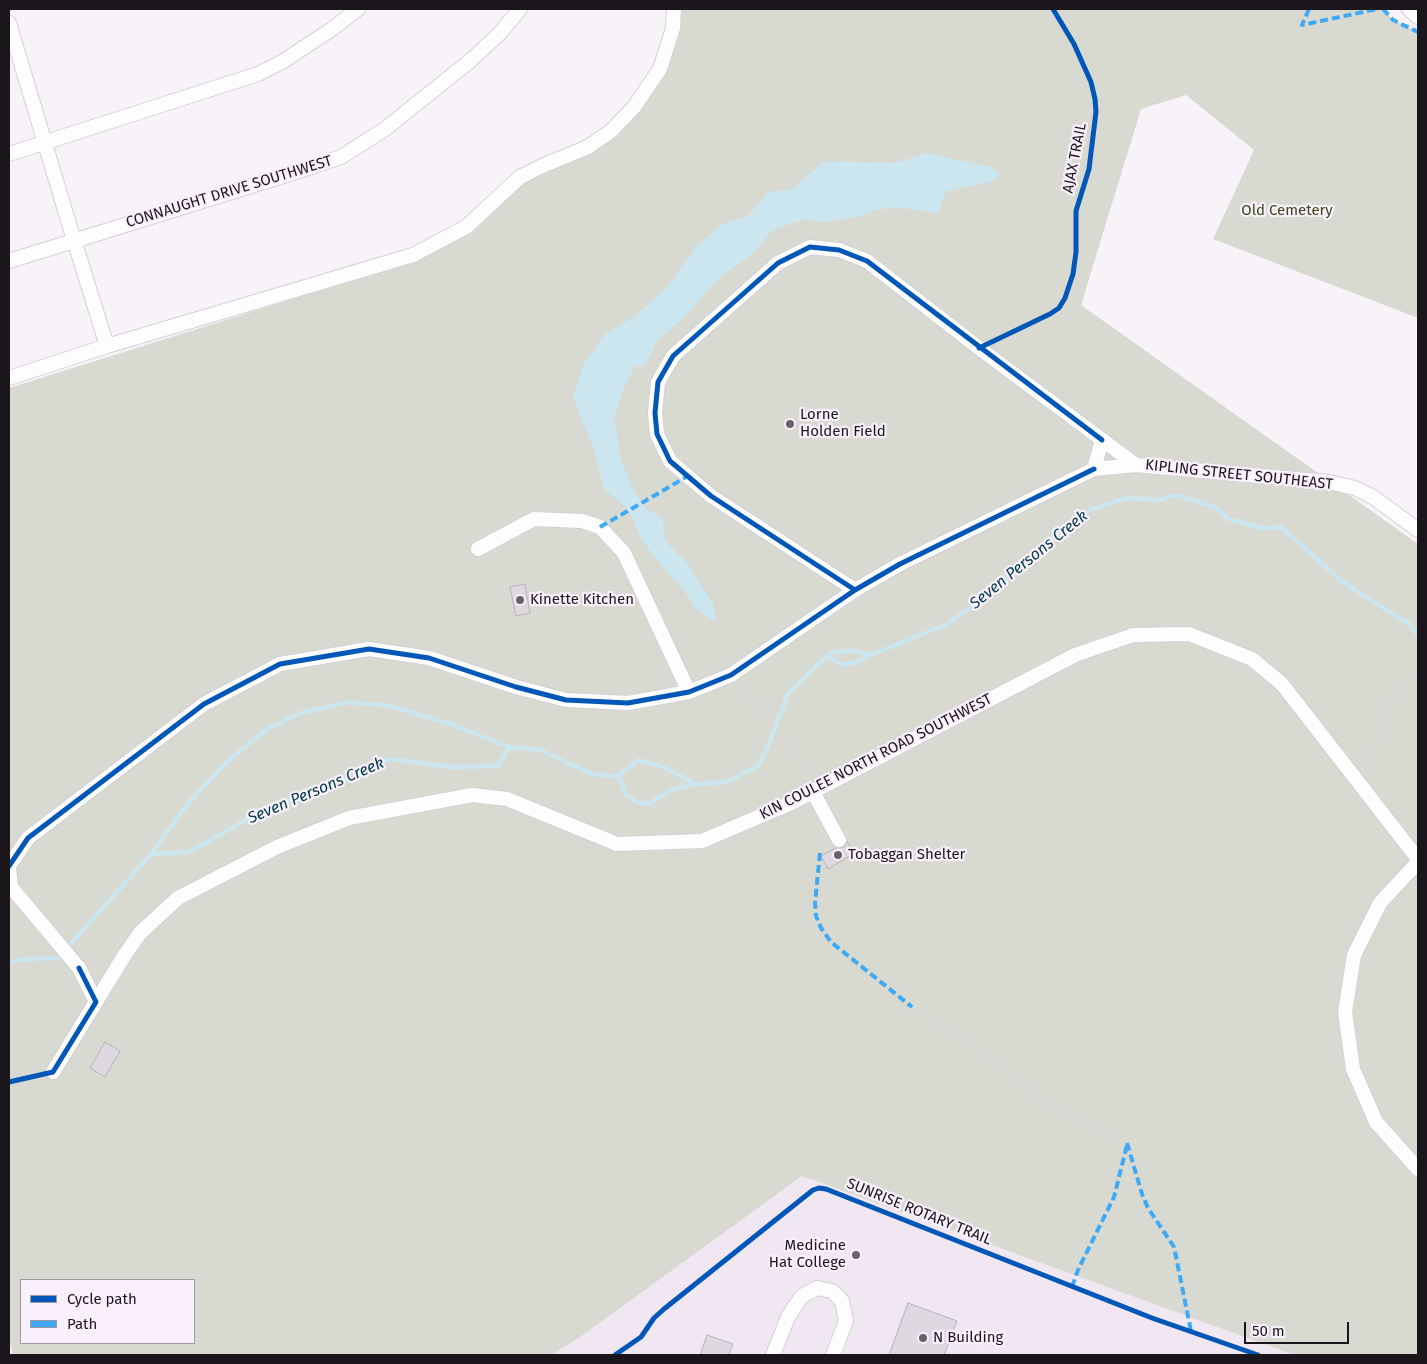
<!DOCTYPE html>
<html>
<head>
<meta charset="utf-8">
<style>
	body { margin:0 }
	#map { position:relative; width:1427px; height:1364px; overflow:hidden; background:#f8f3f9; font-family:"Fira Sans",sans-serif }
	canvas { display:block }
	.frame { position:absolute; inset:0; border:10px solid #1a161b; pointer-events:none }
	.legend { position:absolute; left:20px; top:1279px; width:175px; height:65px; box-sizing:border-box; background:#f9f0fc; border:1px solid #a099a2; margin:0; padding:6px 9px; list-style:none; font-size:15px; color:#1a161b }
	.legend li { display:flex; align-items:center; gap:10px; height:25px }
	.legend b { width:25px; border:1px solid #a099a2 }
	.scale { position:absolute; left:1244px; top:1322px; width:105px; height:22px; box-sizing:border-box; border:2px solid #1a161b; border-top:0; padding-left:6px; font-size:15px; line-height:18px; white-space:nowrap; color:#1a161b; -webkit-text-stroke:4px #f9f0fc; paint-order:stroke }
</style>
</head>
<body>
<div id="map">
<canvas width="1427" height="1364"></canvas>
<div class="frame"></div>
<ul class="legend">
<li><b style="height:6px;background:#0057b8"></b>Cycle path</li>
<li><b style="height:6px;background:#3fa9f5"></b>Path</li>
</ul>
<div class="scale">50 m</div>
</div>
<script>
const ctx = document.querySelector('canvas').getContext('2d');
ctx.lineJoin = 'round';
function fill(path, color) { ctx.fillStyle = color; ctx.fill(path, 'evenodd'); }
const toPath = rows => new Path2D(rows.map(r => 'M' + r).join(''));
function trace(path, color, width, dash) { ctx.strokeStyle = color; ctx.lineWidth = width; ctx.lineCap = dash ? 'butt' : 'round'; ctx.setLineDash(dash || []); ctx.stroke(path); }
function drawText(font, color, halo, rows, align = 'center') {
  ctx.font = font + ' "Fira Sans",sans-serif'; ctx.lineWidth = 4.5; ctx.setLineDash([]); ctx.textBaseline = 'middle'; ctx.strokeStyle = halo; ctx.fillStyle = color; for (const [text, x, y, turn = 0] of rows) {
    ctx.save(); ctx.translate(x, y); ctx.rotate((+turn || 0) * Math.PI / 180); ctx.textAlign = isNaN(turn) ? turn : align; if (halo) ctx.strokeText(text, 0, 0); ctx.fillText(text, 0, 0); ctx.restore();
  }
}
const built = toPath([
	[802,1176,1294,1355,552,1355,583,1335]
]);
const green = toPath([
	[678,9,1383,9,1393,20,1418,32,1418,318,1213,239,1254,150,1186,95,1141,109,1081,305,1418,544,1418,1355,1294,1355,802,1176,583,1335,552,1355,13,1355,9,1338,9,388,417,260,473,232,505,197,523,182,639,109],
	[21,1280,194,1280,194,1343,21,1343]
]);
const water = toPath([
	[926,153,991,167,1000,175,992,182,946,191,939,213,894,207,874,211,858,217,823,222,804,219,771,231,754,253,722,276,679,322,658,340,645,365,635,366,623,389,614,419,621,460,632,487,646,509,663,518,664,540,687,563,713,604,717,622,698,611,682,588,659,563,641,538,628,509,604,489,594,449,573,398,583,365,606,333,633,318,668,286,697,246,722,224,748,216,768,192,791,190,824,161,895,163]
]);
const stream = toPath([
	[828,657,842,665,857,662,871,655],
	[618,776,626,794,636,802,648,804,672,790,695,784],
	[151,854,189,852,267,808,338,782,390,759,451,767,498,766,509,747],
	[9,964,23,959,58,958,151,854,189,802,225,764,264,731,300,713,349,702,390,706,454,725,509,747,541,750,591,774,618,776,638,760,661,766,696,784,726,782,758,766,767,748,788,694,814,668,832,652,854,651,871,655,947,624,995,591,1050,540,1087,511,1127,498,1159,500,1176,495,1215,507,1228,519,1262,528,1281,527,1343,582,1409,624,1418,635]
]);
const building = toPath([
	[525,584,530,613,516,616,510,587,525,584],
	[847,842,854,853,828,869,821,856,836,848,844,847,847,842],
	[105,1042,120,1051,105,1077,90,1068,105,1042],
	[908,1303,957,1321,944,1355,889,1355,908,1303],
	[707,1335,733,1344,729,1355,700,1355,707,1335]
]);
const path = toPath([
	[740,686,814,776],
	[1365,770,1372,756,1390,702,1404,682,1418,671],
	[912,1007,993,1059,1051,1106,1081,1123,1127,1143]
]);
const minor = toPath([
	[1409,9,1418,17],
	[9,23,70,227,107,346],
	[9,154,258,74,282,62,332,29,358,9],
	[9,261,296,172,341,157,385,129,470,61,500,33,520,9],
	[9,378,107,346,413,255,466,227,520,177,542,166,588,147,611,131,634,107,660,69,673,28,674,9],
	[1094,469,1102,440],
	[478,549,534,519,582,521,600,527,624,553,689,692],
	[855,590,711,496,670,461,657,434,655,413,658,382,673,356,778,263,810,247,839,250,867,261,979,348,1136,465],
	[813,792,839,840],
	[1418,862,1380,903,1354,955,1345,1012,1353,1069,1376,1122,1418,1169],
	[9,866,28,838,204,704,280,664,369,649,429,658,516,687,566,700,628,703,689,692,731,675,855,590,900,564,1094,469,1136,465,1329,482,1355,488,1373,497,1418,530],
	[9,869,11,887,79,968,96,1002],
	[53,1072,124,956,140,933,178,898,277,847,349,818,472,795,507,799,617,844,702,841,791,803,1075,655,1133,635,1189,634,1252,659,1282,684,1418,859],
	[773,1355,788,1317,802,1296,817,1288,832,1291,842,1301,846,1321,833,1355]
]);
const quiet = toPath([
	[1309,9,1302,25,1377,9],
	[1383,9,1393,20,1418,32],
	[600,527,688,476],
	[820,853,815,903,816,916,821,928,831,942,912,1007],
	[1127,1143,1142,1194,1148,1208,1174,1247,1191,1331],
	[1072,1287,1078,1270,1114,1197,1127,1145]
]);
const cycleway = toPath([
	[979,348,1050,314,1059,308,1065,298,1073,274,1076,252,1076,211,1089,169,1096,112,1095,99,1091,82,1074,44,1053,9],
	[855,590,711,496,670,461,657,434,655,413,658,382,673,356,778,263,810,247,839,250,867,261,1102,440],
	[9,866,28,838,204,704,280,664,369,649,429,658,516,687,566,700,628,703,689,692,731,675,855,590,900,564,1094,469],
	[9,1082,53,1072,96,1002,79,968],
	[615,1355,641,1337,654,1318,664,1309,813,1190,819,1188,826,1189,1152,1318,1258,1355]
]);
const markers = [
	[790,424,5,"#686369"],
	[520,600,5,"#686369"],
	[838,855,5,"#686369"],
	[856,1255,5,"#686369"],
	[923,1338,5,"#686369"]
];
const streetNames = [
	["AJAX TRAIL",1075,158,-79],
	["CONNAUGHT DRIVE SOUTHWEST",229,192,-17],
	["KIPLING STREET SOUTHEAST",1239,475,6],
	["KIN COULEE NORTH ROAD SOUTHWEST",876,757,-27],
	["SUNRISE ROTARY TRAIL",919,1212,22]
];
const parkNames = [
	["Old Cemetery",1287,211]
];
const poiNames = [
	["Lorne",800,415],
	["Holden Field",800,432],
	["Kinette Kitchen",530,600],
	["Tobaggan Shelter",848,855],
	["Medicine",846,1246,"right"],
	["Hat College",846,1263,"right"],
	["N Building",933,1338]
];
const waterNames = [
	["Seven Persons Creek",1029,560,-39],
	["Seven Persons Creek",316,791,-23]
];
fill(built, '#f1e7f3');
fill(green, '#d8dad1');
fill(water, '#cce6ef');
trace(stream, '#cce6ef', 4.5);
fill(building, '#ded9e1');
trace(building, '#b7b4b9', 1);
trace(minor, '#d3d0d4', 16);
trace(path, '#d7d5d8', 2.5, [2.5, 4]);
trace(minor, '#fefdfe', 14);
trace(quiet, '#3fa9f5', 4, [8, 4]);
trace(cycleway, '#0057b8', 5);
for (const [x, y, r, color] of markers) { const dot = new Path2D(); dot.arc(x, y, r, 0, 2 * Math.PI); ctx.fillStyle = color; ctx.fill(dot); trace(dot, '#f9f0fc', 2); }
drawText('15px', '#1a161b', '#f9f0fc', streetNames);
drawText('15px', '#394818', '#f9f0fc', parkNames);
drawText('15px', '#1a161b', '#f9f0fc', poiNames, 'left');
drawText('italic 16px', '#003b48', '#f9f0fc', waterNames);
</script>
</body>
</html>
